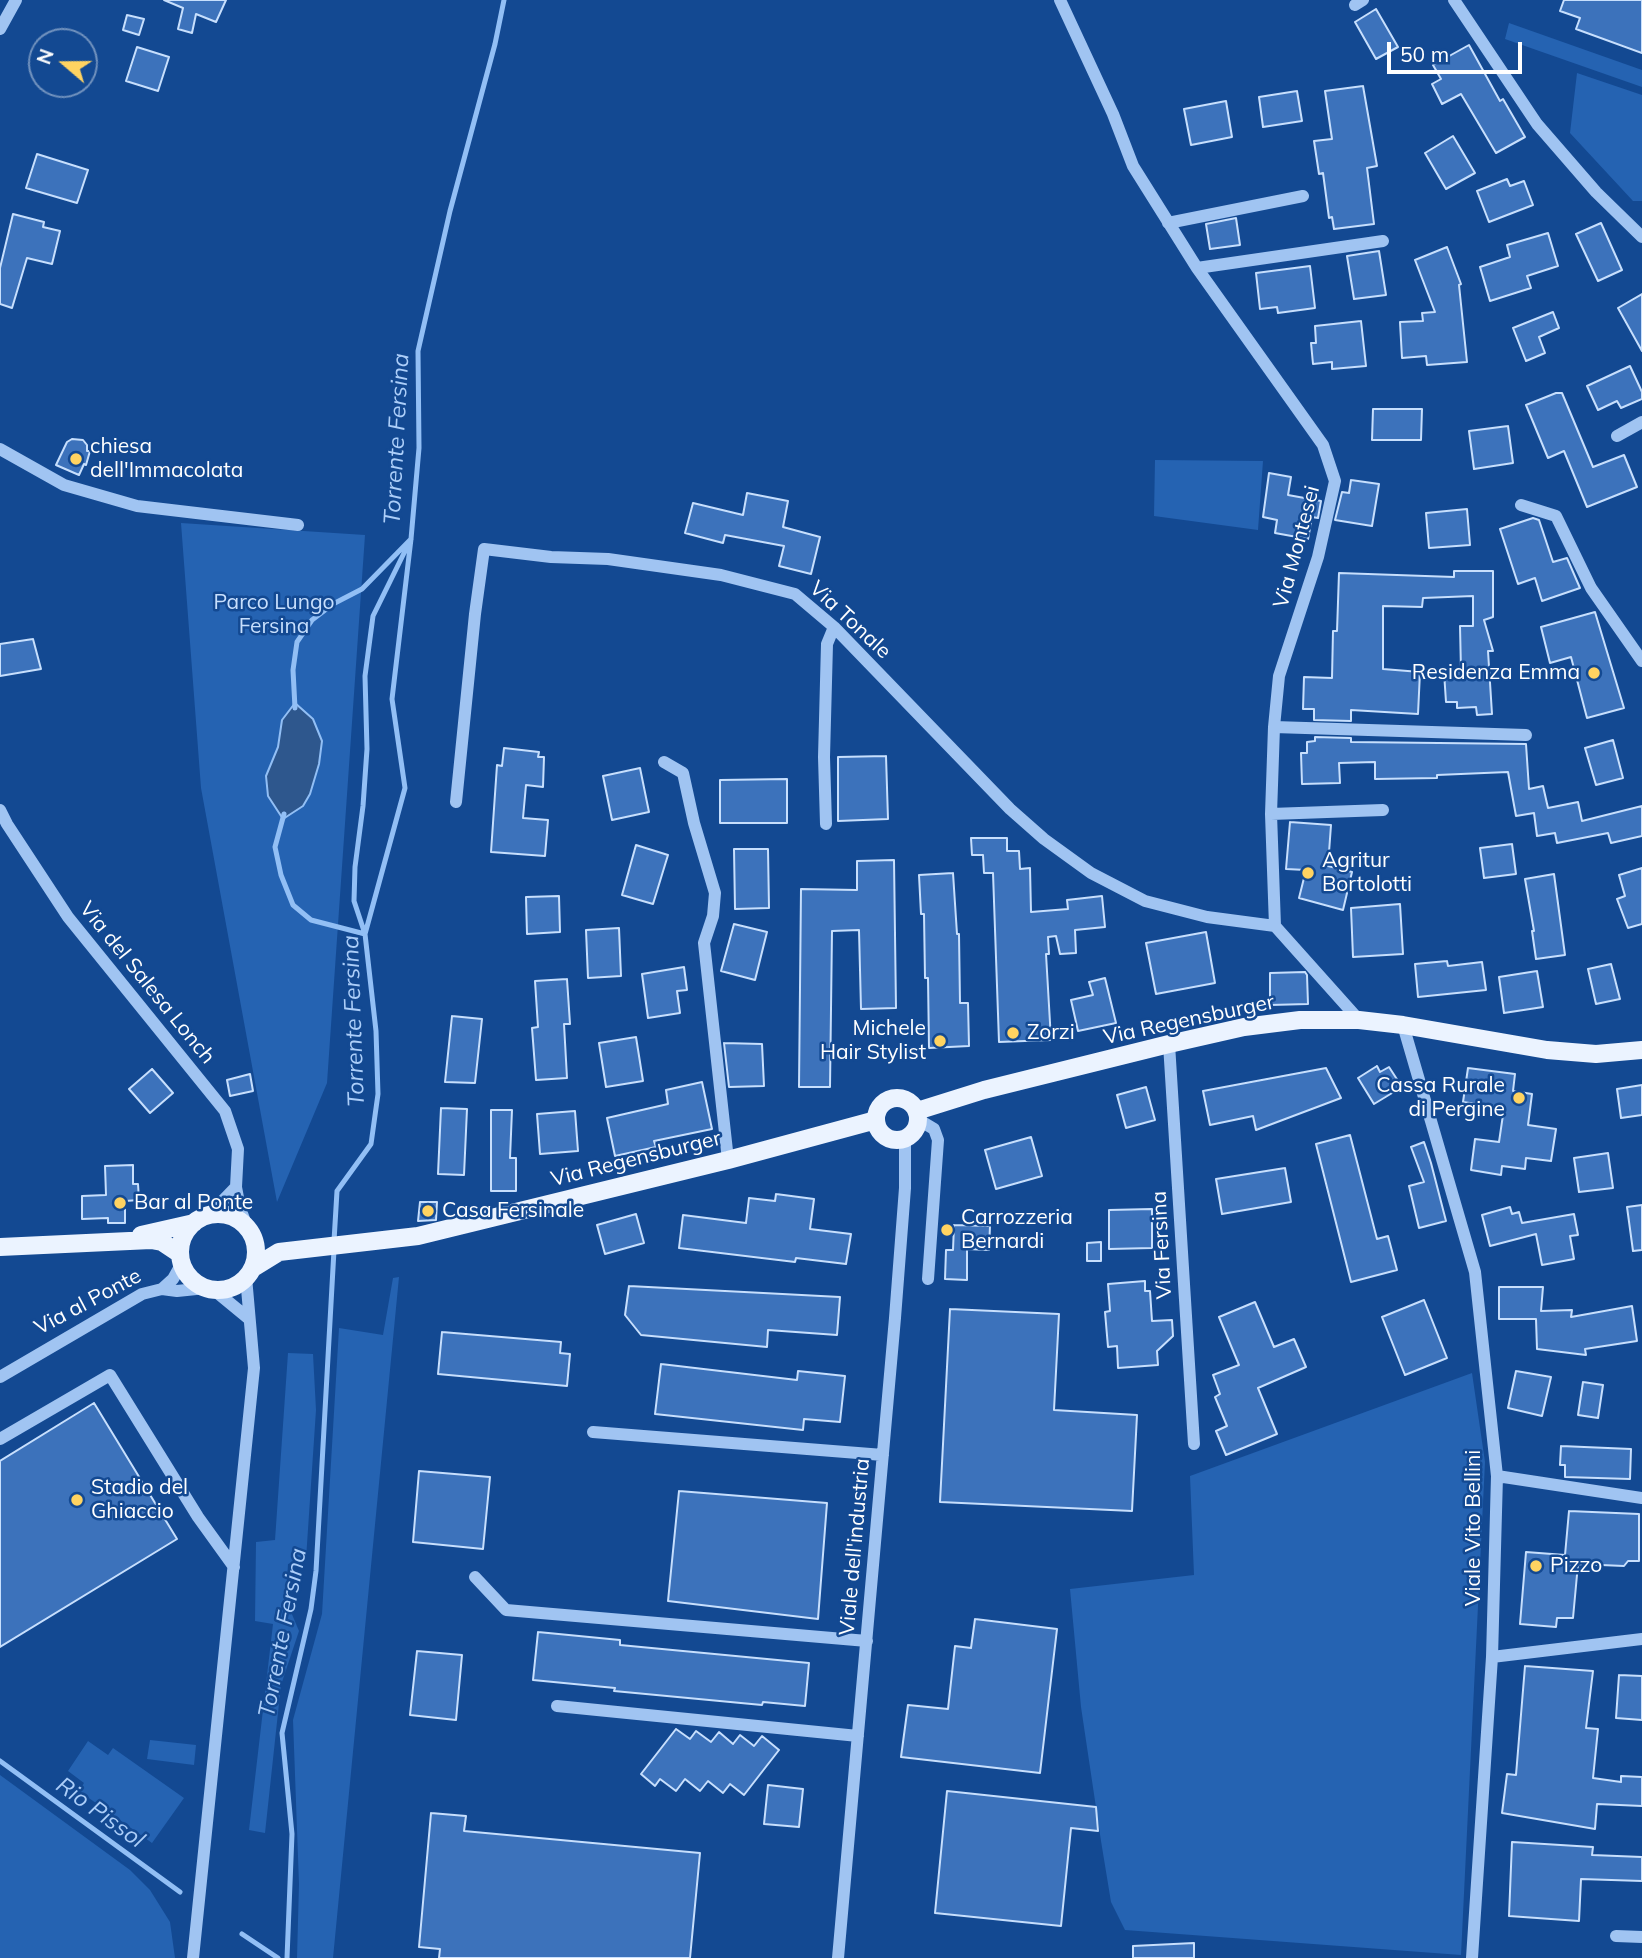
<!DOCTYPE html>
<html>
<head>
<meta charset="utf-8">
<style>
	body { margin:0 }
	#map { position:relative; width:1642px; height:1958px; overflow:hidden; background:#134992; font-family:Mulish,sans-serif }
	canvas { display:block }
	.north { position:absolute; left:28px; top:28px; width:70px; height:70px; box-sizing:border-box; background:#134992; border:2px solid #7192be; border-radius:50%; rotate:290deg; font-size:19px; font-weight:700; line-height:28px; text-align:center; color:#fff }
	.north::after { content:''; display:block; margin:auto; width:24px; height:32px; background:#ffd361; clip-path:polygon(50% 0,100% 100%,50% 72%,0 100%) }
	.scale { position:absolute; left:1387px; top:42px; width:135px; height:32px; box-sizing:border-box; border:4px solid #fff; border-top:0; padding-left:9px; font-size:21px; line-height:24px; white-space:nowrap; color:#fff; -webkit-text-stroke:5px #134992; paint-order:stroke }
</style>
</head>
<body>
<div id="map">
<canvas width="1642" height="1958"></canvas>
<div class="north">N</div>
<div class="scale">50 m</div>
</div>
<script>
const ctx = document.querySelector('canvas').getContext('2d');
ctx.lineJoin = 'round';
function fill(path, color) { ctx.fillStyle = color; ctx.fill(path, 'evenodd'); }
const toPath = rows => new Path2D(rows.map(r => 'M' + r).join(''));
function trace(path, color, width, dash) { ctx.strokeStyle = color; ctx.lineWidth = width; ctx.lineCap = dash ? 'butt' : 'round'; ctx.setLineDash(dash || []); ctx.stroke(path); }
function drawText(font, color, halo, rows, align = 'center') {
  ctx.font = font + ' Mulish,sans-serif'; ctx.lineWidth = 5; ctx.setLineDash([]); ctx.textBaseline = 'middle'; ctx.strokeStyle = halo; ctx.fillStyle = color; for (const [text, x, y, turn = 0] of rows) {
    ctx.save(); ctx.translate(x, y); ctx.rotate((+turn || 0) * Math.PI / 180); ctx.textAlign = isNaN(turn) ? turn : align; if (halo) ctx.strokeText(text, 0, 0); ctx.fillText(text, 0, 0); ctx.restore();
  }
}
const green = toPath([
	[1509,23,1642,70,1642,87,1505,39],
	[1577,73,1642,95,1642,201,1633,201,1570,133],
	[1155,460,1263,461,1258,530,1154,516],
	[181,523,365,535,327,1083,277,1202,201,788],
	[399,1277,333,1958,297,1958,299,1884,293,1720,322,1614,339,1328,383,1335,393,1278],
	[288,1353,313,1354,316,1410,306,1559,288,1564,286,1600,299,1631,281,1685,265,1833,249,1830,273,1624,255,1621,256,1542,275,1540],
	[1472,1373,1485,1462,1461,1955,1125,1930,1111,1902,1101,1841,1081,1707,1070,1589,1194,1575,1190,1476],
	[150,1740,196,1745,194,1765,147,1759],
	[88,1741,108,1755,113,1748,184,1798,152,1843,79,1791,84,1783,68,1771],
	[0,1775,130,1870,150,1890,170,1922,175,1958,0,1958]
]);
const water = toPath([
	[295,703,313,719,322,741,319,764,310,794,303,806,283,819,268,796,266,776,278,747,282,720,295,703]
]);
const stream = toPath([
	[295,708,293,670,297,642,312,620,333,604,362,589,411,539],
	[284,814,275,847,281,875,293,905,311,920,365,934],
	[365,934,354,901,355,867,363,806,367,749,365,676,373,616,408,545],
	[334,1241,337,1191,371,1144,378,1094,376,1031,365,934,405,788,392,699,411,539,419,448,418,351,450,211,495,44,504,0],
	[0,1761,180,1892],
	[242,1934,278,1958],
	[287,1958,292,1834,282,1733,311,1609,316,1571,334,1250]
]);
const building = toPath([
	[164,0,226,0,216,22,196,14,192,33,178,29,183,8,164,0],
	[1564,0,1642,0,1642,53,1576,29,1580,18,1560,11,1564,0],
	[1376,9,1398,47,1376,59,1355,22,1376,9],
	[127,15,144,19,139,35,123,30,127,15],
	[1469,45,1500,101,1503,99,1525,137,1496,153,1461,94,1442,104,1432,84,1441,79,1433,65,1469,45],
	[137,47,169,57,158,91,126,81,137,47],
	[1363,86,1377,166,1367,168,1374,224,1334,229,1332,217,1329,218,1323,173,1319,174,1314,141,1332,139,1325,91,1363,86],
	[1297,91,1302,121,1263,127,1259,97,1297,91],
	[1226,101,1232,137,1191,145,1184,109,1226,101],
	[1453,136,1475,173,1446,189,1425,153,1453,136],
	[37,154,88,170,77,203,26,188,37,154],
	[1507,179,1510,186,1524,181,1533,205,1489,222,1477,191,1507,179],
	[13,214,44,222,43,227,60,231,52,264,27,258,12,308,0,304,0,268,13,214],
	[1236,218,1240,245,1210,249,1206,224,1236,218],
	[1601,223,1622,270,1598,281,1576,234,1601,223],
	[1548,233,1558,266,1527,276,1531,288,1490,301,1480,267,1510,257,1507,245,1548,233],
	[1447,247,1461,284,1459,285,1467,362,1427,365,1426,356,1402,358,1400,322,1423,321,1422,313,1435,312,1415,260,1447,247],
	[1379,251,1386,295,1354,299,1347,256,1379,251],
	[1310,266,1315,308,1278,313,1277,307,1260,309,1256,273,1310,266],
	[1642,294,1642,351,1618,308,1642,294],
	[1553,312,1559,328,1539,337,1545,353,1526,361,1513,328,1553,312],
	[1361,321,1366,366,1332,369,1332,362,1313,364,1311,343,1316,343,1315,326,1361,321],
	[1630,366,1642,392,1642,399,1621,408,1617,401,1598,410,1587,386,1630,366],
	[1556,393,1562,393,1593,467,1624,455,1637,487,1587,507,1564,451,1548,458,1526,405,1556,393],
	[1373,409,1422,409,1421,440,1372,440,1373,409],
	[1508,426,1513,463,1474,469,1469,431,1508,426],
	[72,439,83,440,87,445,87,451,90,451,86,465,84,464,79,475,56,465,67,442,72,439],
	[1269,473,1291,477,1288,495,1321,501,1318,518,1312,517,1308,539,1275,533,1277,520,1263,517,1269,473],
	[1351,480,1379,484,1372,526,1335,520,1342,492,1349,493,1351,480],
	[747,493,788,501,783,527,820,537,811,574,779,566,784,546,725,535,723,543,685,533,693,503,743,515,747,493],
	[1467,509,1470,545,1429,548,1426,513,1467,509],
	[1533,518,1539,520,1553,562,1567,558,1580,588,1542,601,1535,578,1518,584,1500,529,1533,518],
	[1454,571,1493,571,1493,617,1484,620,1493,651,1488,651,1492,714,1477,715,1476,707,1457,708,1457,702,1446,702,1444,672,1461,671,1460,626,1473,626,1473,596,1423,598,1422,607,1383,606,1383,669,1420,672,1418,714,1351,710,1351,721,1314,720,1314,709,1303,709,1304,677,1332,678,1333,631,1337,631,1339,573,1454,577,1454,571],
	[1595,612,1624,708,1587,718,1571,657,1550,663,1541,627,1595,612],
	[33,639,41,669,0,676,0,644,33,639],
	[1315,737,1351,738,1351,742,1526,744,1529,789,1543,786,1548,808,1578,802,1582,821,1642,806,1642,836,1611,843,1608,833,1557,843,1555,833,1537,836,1534,813,1516,816,1508,772,1437,775,1437,778,1375,779,1375,762,1339,763,1340,783,1302,784,1301,753,1307,753,1307,742,1315,741,1315,737],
	[1613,740,1623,778,1596,785,1585,748,1613,740],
	[504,748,539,752,538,757,544,757,543,787,526,785,523,818,548,820,545,856,491,852,497,765,502,766,504,748],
	[886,756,888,819,838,821,838,757,886,756],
	[640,768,649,812,612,820,603,776,640,768],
	[787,779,787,823,720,823,720,780,787,779],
	[1290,822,1331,825,1328,866,1352,872,1343,910,1299,898,1306,870,1286,869,1290,822],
	[971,838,1007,838,1007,851,1019,851,1020,869,1030,868,1031,912,1068,909,1067,900,1102,896,1105,927,1075,930,1076,953,1060,954,1056,936,1048,937,1049,954,1046,954,1051,1040,999,1042,993,873,984,873,983,855,972,855,971,838],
	[1512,844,1516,874,1484,878,1480,848,1512,844],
	[636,845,668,855,653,904,622,895,636,845],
	[734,849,768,849,769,908,735,909,734,849],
	[894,860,896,1008,861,1009,859,930,832,931,830,1087,799,1087,801,889,857,890,857,861,894,860],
	[1642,868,1642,924,1628,928,1617,899,1625,896,1619,875,1642,868],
	[953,873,957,934,959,934,960,1003,968,1003,969,1046,929,1048,928,978,925,978,924,914,921,914,919,875,953,873],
	[1554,874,1565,955,1536,959,1532,931,1534,931,1525,879,1554,874],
	[559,896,560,932,527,934,526,897,559,896],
	[1400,904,1403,954,1353,957,1351,908,1400,904],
	[734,924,767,932,755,980,721,971,734,924],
	[619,928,621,976,588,978,586,930,619,928],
	[1206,932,1215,983,1156,994,1146,943,1206,932],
	[1447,961,1448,966,1482,962,1486,990,1418,997,1415,964,1447,961],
	[1611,964,1620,999,1596,1004,1588,969,1611,964],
	[684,967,687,990,677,991,680,1013,648,1018,642,974,684,967],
	[1537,971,1543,1007,1504,1013,1499,977,1537,971],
	[1305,972,1307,975,1308,1004,1270,1005,1270,973,1305,972],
	[1105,978,1116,1023,1078,1031,1071,1000,1093,995,1089,982,1105,978],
	[567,979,570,1024,564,1024,567,1078,536,1080,532,1028,538,1027,535,981,567,979],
	[452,1016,482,1019,475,1083,445,1082,452,1016],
	[636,1037,643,1081,606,1087,599,1043,636,1037],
	[724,1043,762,1044,764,1086,729,1087,724,1043],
	[1377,1066,1380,1072,1389,1067,1402,1087,1374,1104,1358,1078,1377,1066],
	[1326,1068,1341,1098,1256,1130,1253,1116,1210,1125,1203,1091,1326,1068],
	[1468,1068,1515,1074,1513,1091,1532,1094,1528,1125,1556,1129,1551,1161,1526,1158,1525,1169,1502,1166,1501,1175,1471,1170,1475,1139,1499,1142,1504,1108,1463,1102,1468,1068],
	[152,1069,173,1093,150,1113,129,1089,152,1069],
	[250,1074,253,1091,230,1096,227,1080,250,1074],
	[702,1082,712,1129,654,1141,656,1147,615,1156,607,1118,668,1104,666,1090,702,1082],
	[1642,1085,1642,1115,1621,1118,1617,1089,1642,1085],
	[1146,1087,1155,1120,1126,1128,1117,1095,1146,1087],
	[441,1108,467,1109,464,1175,438,1174,441,1108],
	[491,1110,512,1110,510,1158,516,1158,516,1191,491,1191,491,1110],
	[575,1111,578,1151,540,1154,537,1114,575,1111],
	[1350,1135,1377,1239,1388,1236,1397,1270,1351,1282,1316,1144,1350,1135],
	[1031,1137,1042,1176,996,1189,985,1150,1031,1137],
	[1424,1142,1431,1163,1446,1221,1419,1228,1409,1186,1424,1182,1411,1147,1424,1142],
	[1608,1153,1613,1188,1579,1192,1574,1158,1608,1153],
	[133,1165,133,1184,138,1184,139,1200,125,1201,125,1223,108,1223,108,1218,82,1219,82,1196,106,1195,105,1166,133,1165],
	[1285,1168,1291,1202,1222,1214,1216,1179,1285,1168],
	[776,1194,814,1199,810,1229,851,1234,846,1264,796,1258,795,1262,679,1248,683,1215,746,1223,749,1198,775,1201,776,1194],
	[420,1202,437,1202,436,1220,418,1221,420,1202],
	[1642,1205,1642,1250,1633,1251,1627,1207,1642,1205],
	[1510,1207,1512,1214,1519,1212,1522,1223,1574,1214,1578,1235,1570,1236,1574,1259,1542,1265,1536,1234,1490,1246,1482,1215,1510,1207],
	[1152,1209,1152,1248,1109,1249,1109,1210,1152,1209],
	[636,1214,644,1243,605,1254,597,1225,636,1214],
	[954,1225,990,1226,989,1250,967,1249,967,1280,945,1279,946,1250,953,1250,954,1225],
	[1101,1242,1101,1261,1087,1261,1087,1243,1101,1242],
	[1145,1281,1145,1291,1150,1291,1152,1321,1172,1320,1173,1336,1157,1351,1158,1365,1118,1368,1117,1346,1108,1347,1105,1312,1110,1311,1108,1284,1145,1281],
	[629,1286,840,1297,837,1335,768,1330,767,1347,641,1335,625,1315,629,1286],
	[1499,1287,1543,1287,1541,1311,1572,1310,1571,1317,1632,1306,1637,1341,1585,1349,1586,1355,1537,1349,1536,1319,1499,1319,1499,1287],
	[1424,1300,1447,1358,1405,1375,1382,1317,1424,1300],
	[1255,1302,1274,1347,1294,1339,1306,1367,1258,1388,1277,1434,1226,1455,1216,1431,1227,1426,1215,1397,1220,1394,1213,1375,1239,1365,1219,1317,1255,1302],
	[950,1309,1059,1314,1054,1410,1137,1415,1132,1511,940,1502,950,1309],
	[442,1332,561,1342,560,1353,570,1354,567,1386,438,1374,442,1332],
	[661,1364,797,1380,798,1371,845,1376,840,1422,804,1419,803,1430,655,1414,661,1364],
	[1516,1371,1551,1377,1542,1416,1508,1408,1516,1371],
	[1583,1382,1603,1385,1598,1418,1578,1415,1583,1382],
	[94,1403,177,1539,0,1647,0,1461,94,1403],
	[1561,1446,1631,1449,1630,1479,1565,1477,1565,1465,1560,1465,1561,1446],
	[419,1471,490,1477,483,1549,413,1542,419,1471],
	[679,1491,827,1503,818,1619,668,1601,679,1491],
	[1569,1511,1639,1514,1639,1561,1628,1561,1624,1566,1578,1564,1573,1618,1557,1618,1556,1627,1520,1624,1526,1552,1565,1555,1569,1511],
	[975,1619,1057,1629,1040,1773,901,1757,908,1705,948,1709,955,1646,971,1648,975,1619],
	[538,1632,620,1640,620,1645,809,1663,805,1706,763,1702,762,1705,614,1691,615,1688,533,1680,538,1632],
	[417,1651,462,1655,456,1720,410,1715,417,1651],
	[1525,1666,1593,1671,1586,1728,1598,1729,1593,1778,1621,1782,1621,1776,1642,1777,1642,1806,1597,1804,1595,1829,1502,1813,1507,1774,1516,1775,1525,1666],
	[1619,1675,1642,1676,1642,1720,1616,1718,1619,1675],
	[676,1729,690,1739,696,1731,711,1742,719,1732,733,1744,740,1735,754,1746,762,1736,779,1750,744,1795,730,1784,723,1793,708,1781,700,1791,685,1779,676,1791,660,1779,655,1786,641,1774,676,1729],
	[768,1785,803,1789,799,1827,764,1824,768,1785],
	[947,1791,1096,1807,1098,1831,1071,1828,1061,1926,935,1913,947,1791],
	[431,1813,466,1816,464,1831,700,1853,690,1958,439,1958,440,1949,419,1947,431,1813],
	[1512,1842,1593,1847,1592,1855,1642,1857,1642,1881,1581,1879,1579,1921,1509,1916,1512,1842],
	[1194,1943,1194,1958,1133,1958,1133,1946,1194,1943]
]);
const minor = toPath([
	[1060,0,1113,114,1133,166,1197,268,1323,445,1335,481,1318,557,1279,676,1274,727,1271,814,1275,926,1359,1020],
	[1454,0,1537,124,1596,192,1642,237],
	[1355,5,1363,0],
	[0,29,16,0],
	[1168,223,1303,196],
	[1197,268,1383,241],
	[1617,436,1642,422],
	[0,449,64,485,137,506,298,525],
	[1521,505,1556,516,1591,588,1642,661],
	[1274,727,1526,735],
	[664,762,683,773,694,823,715,893,713,916,704,943,728,1160],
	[456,802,475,614,484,549,551,557,608,559,721,575,795,594,834,627,1010,809,1044,839,1091,873,1145,901,1207,917,1275,926],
	[0,810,7,824,68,917,225,1111,238,1149,236,1187,240,1208,247,1227],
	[1271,814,1383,810],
	[826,824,824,757,827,644,834,627],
	[1403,1025,1475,1272,1497,1476,1492,1657,1472,1958],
	[1169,1044,1194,1444],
	[918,1122,924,1123,934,1129,938,1140,928,1279],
	[209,1215,236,1187],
	[162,1289,173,1279,182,1263],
	[214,1290,248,1318],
	[0,1377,142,1294,162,1289,177,1291,206,1288],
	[593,1432,883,1455],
	[0,1439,110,1375,198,1517,234,1567],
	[1497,1476,1642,1498],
	[475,1577,506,1610,867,1641],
	[1492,1657,1642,1639],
	[557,1706,858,1736],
	[1616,1936,1642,1937],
	[193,1958,254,1368,246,1277],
	[838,1958,895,1318,905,1188,905,1139]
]);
const major = toPath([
	'876 1119a21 21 0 1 1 42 0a21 21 0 1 1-42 0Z',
	[917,1111,984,1090,1169,1044,1244,1027,1300,1020,1359,1020,1403,1025,1547,1050,1596,1054,1642,1050],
	'180 1252a38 38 0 1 1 76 0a38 38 0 1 1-76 0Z',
	[141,1235,194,1223],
	[0,1247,151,1240,162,1242,180,1254],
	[253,1268,279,1252,418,1236,728,1160,876,1120]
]);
const markers = [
	[76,459,7,"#ffd361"],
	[1594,673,7,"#ffd361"],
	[1308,873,7,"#ffd361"],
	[1013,1033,7,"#ffd361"],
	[940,1041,7,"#ffd361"],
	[1519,1098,7,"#ffd361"],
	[120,1203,7,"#ffd361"],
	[428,1211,7,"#ffd361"],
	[947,1230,7,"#ffd361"],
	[77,1500,7,"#ffd361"],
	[1536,1566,7,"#ffd361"]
];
const poiNames = [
	["chiesa",90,447],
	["dell'Immacolata",90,471],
	["Residenza Emma",1580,673,"right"],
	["Agritur",1322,861],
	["Bortolotti",1322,885],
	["Michele",926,1029,"right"],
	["Hair Stylist",926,1053,"right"],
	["Zorzi",1027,1033],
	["Cassa Rurale",1505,1086,"right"],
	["di Pergine",1505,1110,"right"],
	["Bar al Ponte",134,1203],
	["Casa Fersinale",442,1211],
	["Carrozzeria",961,1218],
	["Bernardi",961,1242],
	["Stadio del",91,1488],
	["Ghiaccio",91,1512],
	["Pizzo",1550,1566]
];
const streetNames = [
	["Via Montesei",1297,547,-75],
	["Via Tonale",850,620,43],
	["Via del Salesa Lonch",147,983,51],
	["Via Regensburger",1189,1020,-12],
	["Via Regensburger",636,1159,-14],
	["Via Fersina",1162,1245,-93],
	["Via al Ponte",88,1302,-28],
	["Viale Vito Bellini",1474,1528,-90],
	["Viale dell'industria",855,1547,-85]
];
const parkNames = [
	["Parco Lungo",274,603],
	["Fersina",274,627]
];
const waterNames = [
	["Torrente Fersina",397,439,-87],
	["Torrente Fersina",354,1021,-92],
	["Torrente Fersina",283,1633,-79],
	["Rio Pissol",100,1813,36]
];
fill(green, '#2563b2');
fill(water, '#2e578d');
trace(water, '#92bff5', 2);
trace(stream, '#92bff5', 5);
fill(building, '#3c72bb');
trace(building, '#c7dffd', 2);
trace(minor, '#a0c4f2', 12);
trace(major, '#ebf3ff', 18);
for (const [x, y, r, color] of markers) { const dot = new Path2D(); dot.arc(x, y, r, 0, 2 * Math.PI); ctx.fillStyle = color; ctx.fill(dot); trace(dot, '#134992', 2.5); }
drawText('21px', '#fff', '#134992', poiNames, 'left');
drawText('21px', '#fff', '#134992', streetNames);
drawText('21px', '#c7dffd', '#134992', parkNames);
drawText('italic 23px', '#accef9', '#134992', waterNames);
</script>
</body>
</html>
